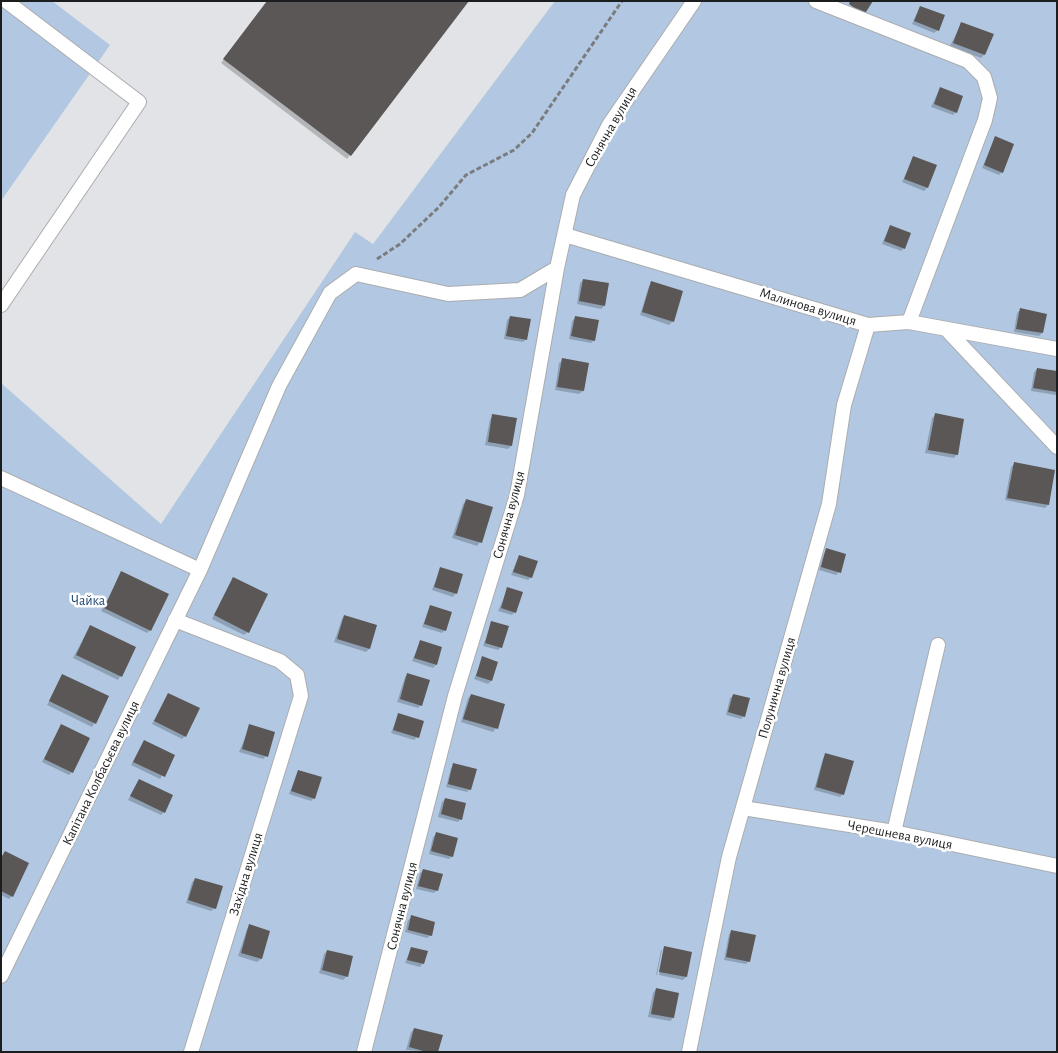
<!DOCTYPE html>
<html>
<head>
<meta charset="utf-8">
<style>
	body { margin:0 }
	#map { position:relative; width:1058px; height:1053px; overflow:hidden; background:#e1e3e6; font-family:"Alegreya Sans",sans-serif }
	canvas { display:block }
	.frame { position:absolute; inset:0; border:2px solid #1c1d1e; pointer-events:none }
</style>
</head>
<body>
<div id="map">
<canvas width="1058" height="1053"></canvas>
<div class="frame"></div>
</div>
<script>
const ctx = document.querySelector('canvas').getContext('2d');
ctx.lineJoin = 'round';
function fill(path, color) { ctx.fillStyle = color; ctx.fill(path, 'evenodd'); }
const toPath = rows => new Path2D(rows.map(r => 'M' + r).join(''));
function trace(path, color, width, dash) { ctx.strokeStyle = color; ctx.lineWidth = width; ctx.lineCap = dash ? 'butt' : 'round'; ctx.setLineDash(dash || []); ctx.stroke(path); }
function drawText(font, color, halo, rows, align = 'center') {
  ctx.font = font + ' "Alegreya Sans",sans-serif'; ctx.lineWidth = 5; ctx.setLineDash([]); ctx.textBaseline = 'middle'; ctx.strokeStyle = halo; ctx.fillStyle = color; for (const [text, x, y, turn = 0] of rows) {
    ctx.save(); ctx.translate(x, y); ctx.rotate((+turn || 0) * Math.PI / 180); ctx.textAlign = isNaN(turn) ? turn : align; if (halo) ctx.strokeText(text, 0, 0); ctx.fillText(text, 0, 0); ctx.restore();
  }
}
const green = toPath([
	[1,1,52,1,110,45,1,201],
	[555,1,1057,1,1057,1052,1,1052,1,383,161,524,355,232,373,244]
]);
const shadow = toPath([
	[267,1,467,1,347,159,221,63],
	[920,7,938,30,934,33,912,24],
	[961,24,984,55,981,58,950,46],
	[940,88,956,112,953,115,931,107],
	[995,138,1002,172,999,175,982,168],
	[914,158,927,188,924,191,902,182],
	[890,227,904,248,901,251,882,244],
	[583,280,604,306,601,309,577,304,580,283],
	[652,283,673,321,669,325,640,315,649,286],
	[1020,310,1042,333,1039,336,1014,332,1017,313],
	[510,317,526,339,523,342,504,339,507,320],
	[576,317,594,340,591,343,569,339,572,321],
	[563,360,587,364,583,391,579,394,555,390,559,363],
	[1037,369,1057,373,1056,395,1031,391,1034,372],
	[935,415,957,454,954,458,925,453,932,418],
	[493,416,511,446,508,449,485,445,490,419],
	[1014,464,1048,505,1045,508,1005,500,1011,467],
	[466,501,480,542,477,546,452,538,463,504],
	[827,550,839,572,836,575,819,570,824,553],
	[519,556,531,577,528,580,511,575],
	[441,568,456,593,453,597,432,590],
	[122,573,150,630,147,633,101,611],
	[233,578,248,632,244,635,212,619],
	[508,588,515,612,512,615,498,611],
	[430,606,445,630,442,633,422,627],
	[345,616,376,626,369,649,366,652,334,642,342,619],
	[492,622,501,647,498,650,483,646],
	[90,626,135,648,118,680,73,658],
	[421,641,436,665,433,668,412,661],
	[483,658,491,681,488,684,474,679],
	[408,674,421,705,418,708,397,702,405,677],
	[63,675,108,697,92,727,47,705],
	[168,694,185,736,182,739,152,724],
	[471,695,496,728,493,732,461,722,468,698],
	[734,695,744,716,741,719,726,715,730,698],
	[399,714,417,737,414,740,391,733],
	[61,726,72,772,69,775,42,762],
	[250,726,266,756,263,759,239,752],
	[144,741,174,756,160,779,131,765],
	[826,755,843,794,840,797,814,790,823,758],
	[454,765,470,789,467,792,446,787,451,768],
	[298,771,314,798,311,801,289,794],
	[139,780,164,812,161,815,128,800],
	[445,799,461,819,458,822,438,817,442,802],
	[436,834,452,856,449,859,429,854,433,837],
	[5,852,12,896,9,899,1,895,1,857],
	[423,870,437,890,434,893,416,889,420,873],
	[195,879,215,908,211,911,186,903,192,882],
	[412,917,431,935,427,938,405,932,408,920],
	[250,926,261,959,257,962,238,956,247,929],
	[732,931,749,961,746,964,724,960,729,934],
	[664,947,686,977,683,980,659,975],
	[411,948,423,963,420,967,405,963],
	[662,950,657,975,656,975,661,950],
	[327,951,351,957,346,977,343,980,319,973,324,954],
	[656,989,673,1018,670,1021,648,1017,653,993],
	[414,1029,437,1052,406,1050,411,1032]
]);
const building = toPath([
	[267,1,469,1,351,156,223,59],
	[850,1,873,1,864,15,849,4],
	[920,6,945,15,939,31,914,21],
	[961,22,994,34,985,55,953,43],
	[940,87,963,96,957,113,934,104],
	[995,136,1014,144,1003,173,984,165],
	[913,156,937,165,928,188,904,179],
	[890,225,911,233,905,249,884,241],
	[583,279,609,283,605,306,579,301],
	[651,281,683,291,674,322,642,312],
	[1020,308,1047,314,1043,333,1016,329],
	[510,316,531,319,527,340,506,336],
	[575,316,599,320,595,341,571,336],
	[562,358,589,363,584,391,557,387],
	[1037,368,1057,371,1057,392,1033,388],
	[935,413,964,419,958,455,928,450],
	[492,414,517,418,512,446,488,442],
	[1014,462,1055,470,1049,505,1007,498],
	[466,499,493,507,482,543,455,535],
	[826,548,846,554,841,573,821,567],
	[519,555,538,561,532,578,513,572],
	[440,567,463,574,457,594,434,587],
	[121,571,169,594,151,631,104,608],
	[233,577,268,594,249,633,214,615],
	[507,587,523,592,516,613,501,608],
	[430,605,452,612,446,631,424,624],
	[344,615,377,625,370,649,337,639],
	[491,621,509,626,502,648,485,643],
	[90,625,136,647,122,677,76,655],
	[420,640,442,647,437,665,414,658],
	[482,656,498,662,492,681,476,676],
	[407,673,430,680,422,706,400,699],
	[62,674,109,696,96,724,49,701],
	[168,693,200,708,186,737,154,721],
	[471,694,505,704,498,729,463,719],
	[733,694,750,698,745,717,728,712],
	[398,713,424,721,419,738,393,730],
	[61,724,90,738,73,773,44,759],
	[249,724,275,732,268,757,242,749],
	[144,740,175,755,165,777,133,762],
	[825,753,854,761,844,795,816,787],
	[453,763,477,769,471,790,448,784],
	[298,770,322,777,315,799,291,791],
	[139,779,173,795,165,813,130,796],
	[445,798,466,803,462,820,441,814],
	[436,832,458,838,453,857,431,851],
	[5,851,29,863,13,897,1,891,1,858],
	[423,869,443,874,438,891,418,886],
	[195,878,223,886,216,909,188,900],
	[411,915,435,922,432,936,408,930],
	[249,924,270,931,262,959,241,953],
	[731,930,756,935,750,962,726,957],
	[664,946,692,952,687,977,659,972],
	[411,947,428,951,424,964,407,960],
	[327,950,353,956,348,977,322,970],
	[656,988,679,993,674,1018,651,1014],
	[414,1028,443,1035,438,1052,427,1052,409,1047]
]);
const path = toPath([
	[377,259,400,244,439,207,466,175,514,150,532,133,622,1]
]);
const lane = toPath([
	[816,1,968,61,984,77,990,98,985,120,909,322],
	[565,235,868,325,909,322,1057,349],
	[1,305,139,102,6,1],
	[946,329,1057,447],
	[1,478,200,570],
	[175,620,280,661,297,675,301,696,191,1052],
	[743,808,894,832,1057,866],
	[894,832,938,645],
	[1,976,200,570,279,386,330,293,356,274,448,294,520,290,557,268],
	[364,1052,455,696,517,495,557,268,573,195,609,125,694,1],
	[689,1052,729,857,829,504,844,405,868,325]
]);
const streetNames = [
	["Сонячна вулиця",611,127,-60],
	["Малинова вулиця",808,307,17],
	["Сонячна вулиця",509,515,-75],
	["Полунична вулиця",777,688,-74],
	["Капітана Колбасьєва вулиця",101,773,-64],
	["Черешнева вулиця",900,835,11],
	["Західна вулиця",246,874,-73],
	["Сонячна вулиця",402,906,-76]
];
const parkNames = [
	["Чайка",88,601]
];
fill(green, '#b2c8e2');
fill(shadow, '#0003');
fill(building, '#5a5756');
trace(lane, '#aaacaf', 16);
trace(path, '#7a7c7e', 3, [5, 2.5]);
trace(lane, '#fff', 14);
drawText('14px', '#1c1d1e', '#fff', streetNames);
drawText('14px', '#244b78', '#fff', parkNames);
</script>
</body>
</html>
